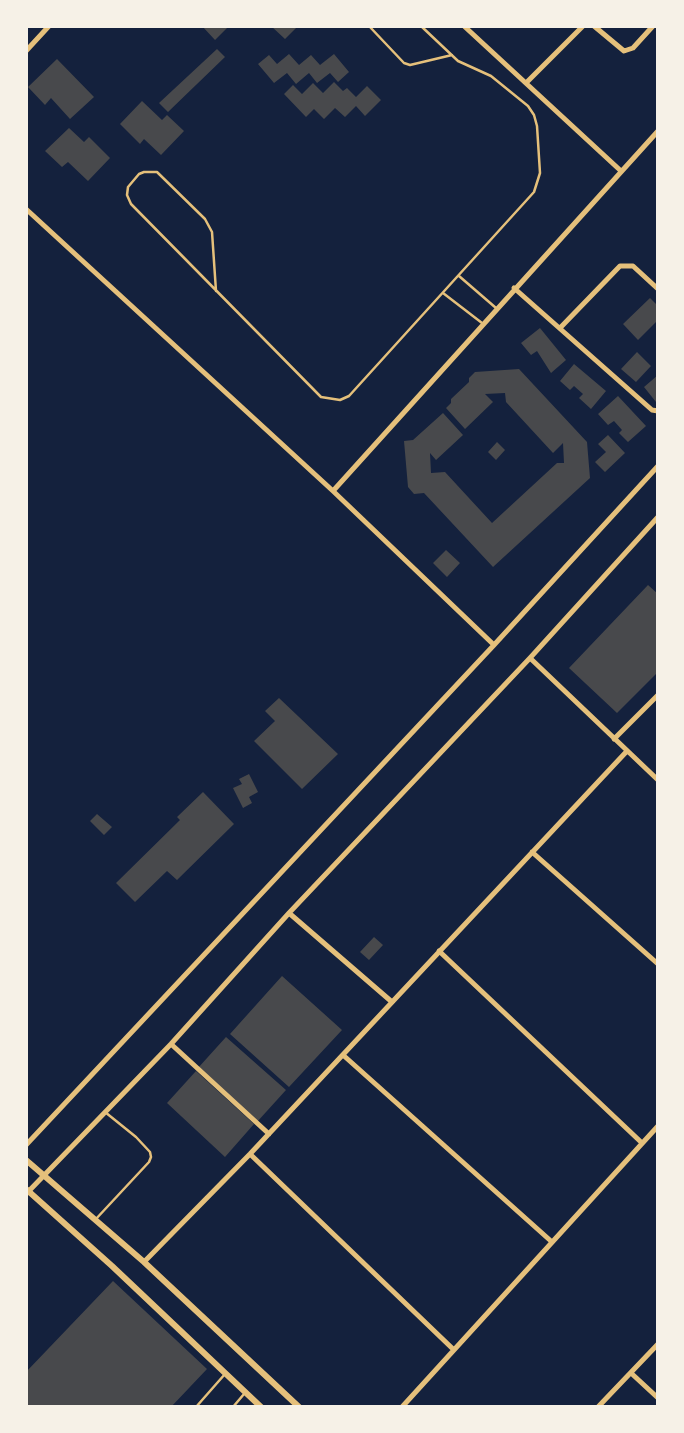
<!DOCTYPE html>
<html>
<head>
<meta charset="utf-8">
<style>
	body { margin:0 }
	#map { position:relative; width:684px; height:1433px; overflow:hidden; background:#14213d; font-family:"Sofia Sans Condensed",sans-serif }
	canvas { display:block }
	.frame { position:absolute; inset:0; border:28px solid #f6f1e7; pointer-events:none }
</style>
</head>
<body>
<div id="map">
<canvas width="684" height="1433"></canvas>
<div class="frame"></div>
</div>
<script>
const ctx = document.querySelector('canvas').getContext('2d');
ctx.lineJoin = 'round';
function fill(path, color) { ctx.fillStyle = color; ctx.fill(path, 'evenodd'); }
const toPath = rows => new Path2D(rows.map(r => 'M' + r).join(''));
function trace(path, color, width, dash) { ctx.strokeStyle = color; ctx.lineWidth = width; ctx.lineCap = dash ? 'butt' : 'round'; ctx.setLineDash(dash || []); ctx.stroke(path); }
const building = toPath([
	[202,26,229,26,215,40],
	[271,26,298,26,285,39],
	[217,49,225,57,168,112,159,103],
	[289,54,299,65,311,55,320,65,334,54,349,72,338,82,330,73,317,83,309,73,296,84,287,73,274,83,258,64,269,55,277,64],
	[57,59,94,97,70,119,51,98,45,105,28,87],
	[334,82,343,91,347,88,356,97,367,86,381,100,365,116,356,106,345,117,335,108,324,119,314,109,306,117,284,94,293,85,302,94,313,83,323,93],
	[142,101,162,120,167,115,184,131,161,155,144,139,140,144,120,124],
	[69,128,84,142,89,137,110,158,88,181,68,162,62,167,45,151],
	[650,298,658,306,658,320,638,340,623,324],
	[540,328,566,360,551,373,537,351,531,355,521,343],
	[637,352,651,366,636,382,621,369],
	[574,364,606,391,591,409,579,398,583,394,574,386,570,390,560,381],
	[519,369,587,442,590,478,493,567,424,493,414,494,408,487,404,441,413,440,443,413,463,435,436,460,430,453,431,473,445,472,492,523,557,463,564,463,563,443,553,453,506,402,505,393,485,394,493,402,465,429,446,408,451,403,451,399,469,382,469,378,475,372],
	[658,375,658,400,656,402,644,387],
	[618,396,646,426,628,442,619,433,622,430,614,421,608,425,598,414],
	[608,435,625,453,605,472,595,462,606,452,598,444],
	[497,442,505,450,496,460,488,452],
	[446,550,460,563,447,577,433,563],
	[648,585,658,594,658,672,617,713,569,668],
	[279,698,338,754,302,789,254,741,275,721,265,711],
	[249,774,258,792,249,797,252,803,243,808,233,788,242,784,239,779],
	[203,792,234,824,177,880,167,871,135,902,116,883,180,820,177,817],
	[97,814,112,827,104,835,90,821],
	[374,937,383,945,369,960,360,952],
	[282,976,342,1030,289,1087,230,1034],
	[226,1037,286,1090,257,1122,198,1068],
	[196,1071,254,1124,225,1157,167,1103],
	[113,1281,207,1369,171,1407,26,1407,26,1372]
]);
const service = toPath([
	[369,26,404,63,410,65,452,55],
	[459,276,496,308],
	[216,291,212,232,205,219,157,172,144,172,139,174,128,187,127,195,131,204,321,397,340,400,349,396,534,192,540,173,537,126,534,115,528,106,491,76,458,61,421,26],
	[443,293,482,323],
	[95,1220,149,1162,151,1157,150,1152,136,1137,105,1112],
	[196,1407,225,1374],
	[233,1407,244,1394]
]);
const minor = toPath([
	[464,26,621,171],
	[594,26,624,51,633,48,653,26],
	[26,51,49,26],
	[526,83,583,26],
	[26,209,333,491,494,645],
	[514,288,652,410,658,411],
	[560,328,620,266,633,266,658,289],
	[333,491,658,131],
	[530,658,658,780],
	[614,739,658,695],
	[532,852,658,964],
	[289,913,392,1002],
	[439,951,642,1143],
	[171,1044,269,1134],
	[343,1055,552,1242],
	[26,1145,494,645,658,466],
	[250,1154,454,1350],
	[26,1194,171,1044,289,913,530,658,658,517],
	[144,1262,250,1154,627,751],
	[631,1373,658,1398],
	[402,1407,658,1126],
	[598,1407,658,1344]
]);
const tertiary = toPath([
	[26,1160,144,1262,299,1407],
	[26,1189,112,1266,261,1407]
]);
fill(building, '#48494c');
trace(service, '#e5c07b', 2.5);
trace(minor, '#e5c07b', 5);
trace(tertiary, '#e5c07b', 6);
</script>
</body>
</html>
